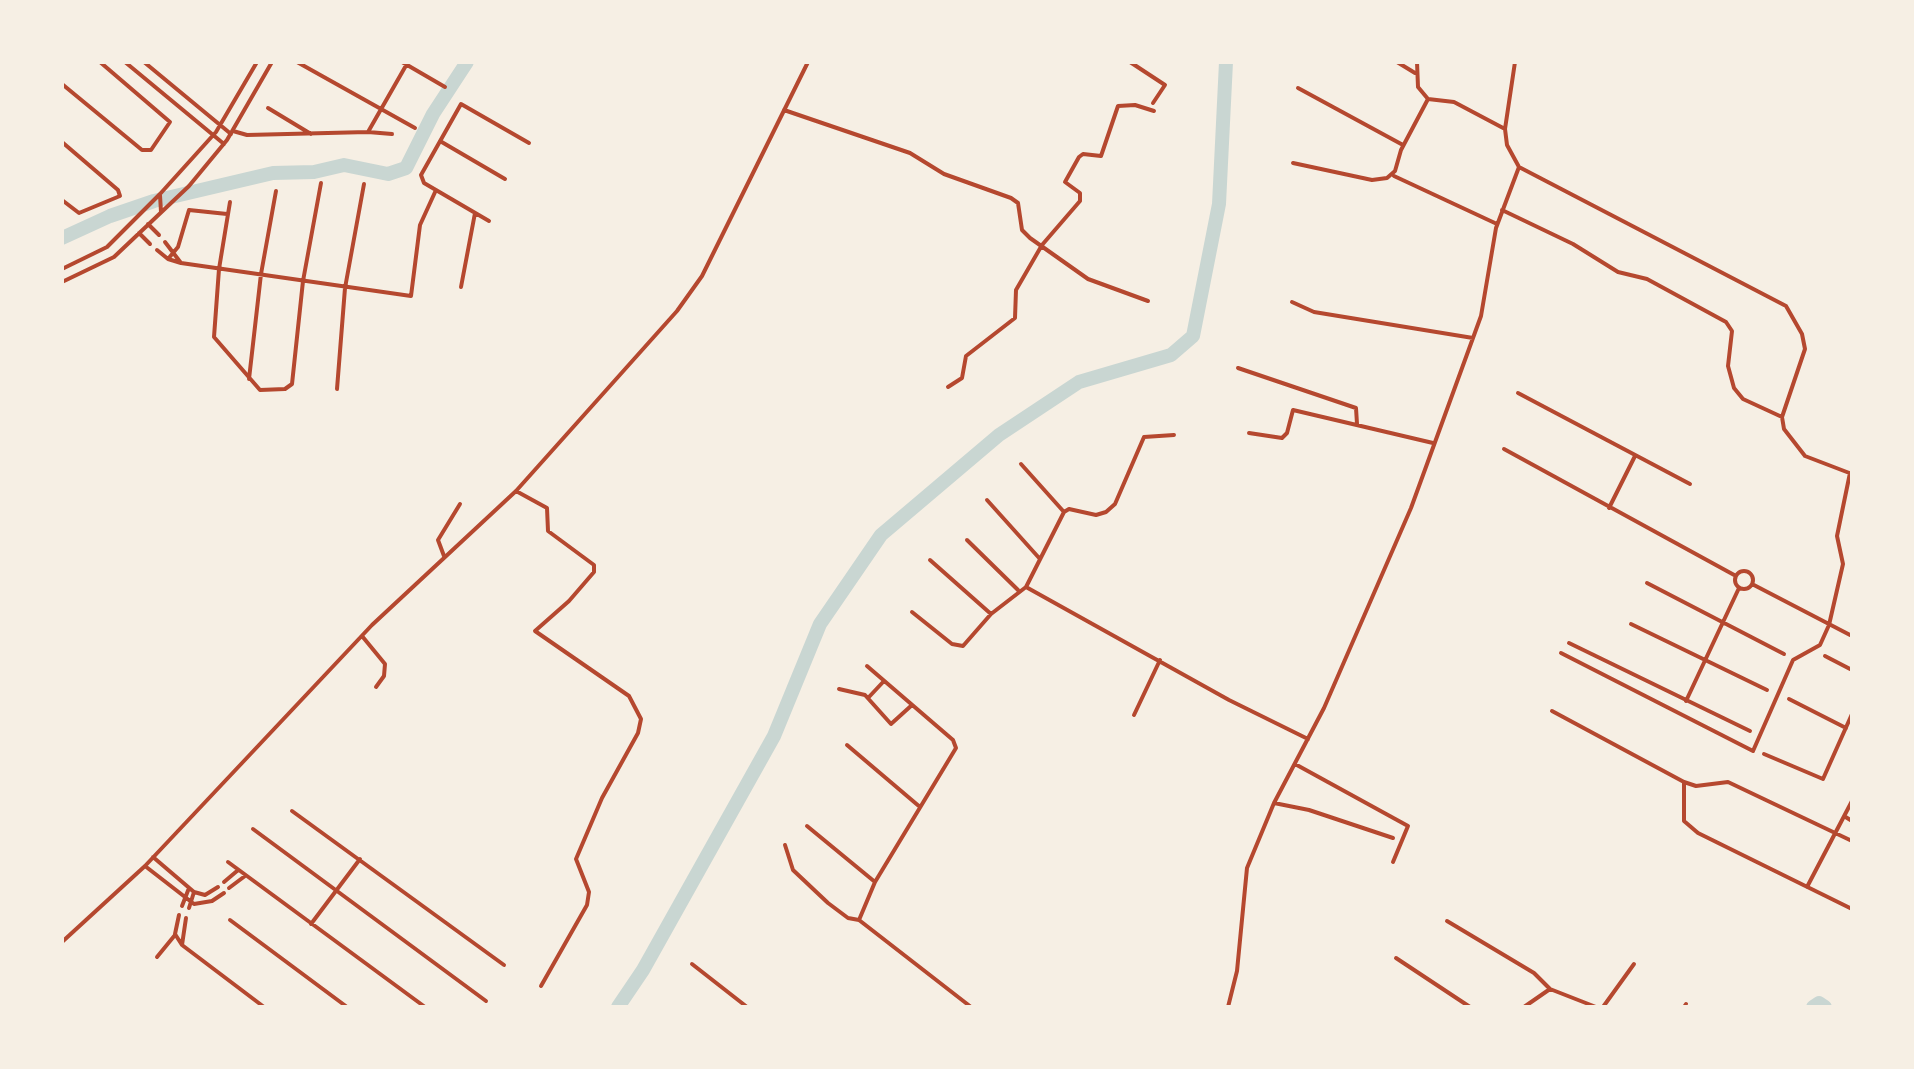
<!DOCTYPE html>
<html>
<head>
<meta charset="utf-8">
<style>
	body { margin:0 }
	#map { position:relative; width:1914px; height:1069px; overflow:hidden; background:#f6efe4; font-family:Arial,sans-serif }
	canvas { display:block }
	.frame { position:absolute; inset:0; border:64px solid #f6efe4; pointer-events:none }
</style>
</head>
<body>
<div id="map">
<canvas width="1914" height="1069"></canvas>
<div class="frame"></div>
</div>
<script>
const ctx = document.querySelector('canvas').getContext('2d');
ctx.lineJoin = 'round';
const toPath = rows => new Path2D(rows.map(r => 'M' + r).join(''));
function trace(path, color, width, dash) { ctx.strokeStyle = color; ctx.lineWidth = width; ctx.lineCap = dash ? 'butt' : 'round'; ctx.setLineDash(dash || []); ctx.stroke(path); }
const river = toPath([
	[62,238,110,216,154,201,273,173,314,172,344,165,388,174,406,168,433,114,467,62],
	[618,1007,643,970,774,736,820,624,881,535,999,435,1079,382,1171,355,1193,336,1219,204,1226,62],
	[1813,1007,1819,1003,1825,1007]
]);
const minor = toPath([
	[125,62,224,144],
	[144,62,231,134],
	[297,62,415,128],
	[402,62,445,87],
	[1130,62,1165,85,1153,103],
	[1397,62,1415,73],
	[1417,62,1418,87,1428,99],
	[1515,62,1505,129,1507,145,1519,167,1786,306,1802,334,1805,349,1782,417,1784,429,1805,456,1852,474],
	[62,63,63,62],
	[62,84,142,150,151,150,170,122,100,62],
	[1298,88,1403,145],
	[268,108,311,134],
	[784,110,910,153,944,174,1011,198,1018,203,1022,230,1030,238,1088,279,1148,301],
	[233,131,247,135,368,132,408,62],
	[368,132,392,134],
	[440,141,505,179],
	[62,142,118,190,120,196,79,213,62,200],
	[1293,163,1372,180,1387,178,1395,171,1401,150,1428,99,1454,102,1505,129],
	[1394,176,1497,224],
	[160,195,161,212],
	[230,202,219,269,214,337,260,390,285,389,292,384,303,281,321,183],
	[1502,210,1573,244,1618,272,1647,279,1726,322,1732,331,1728,366,1734,388,1743,399,1782,417],
	[489,221,424,183,421,175,461,104,529,143],
	[148,224,159,235],
	[139,233,150,244],
	[157,250,168,259,181,263,165,242],
	[168,259,178,247,189,210,227,214],
	[181,263,411,296,420,225,436,190],
	[62,269,107,247,160,194,216,132,257,62],
	[62,282,114,257,189,186,227,140,272,62],
	[461,287,475,213],
	[1292,302,1314,312,1473,338],
	[1238,368,1356,408,1357,424],
	[249,379,261,274,276,191],
	[948,387,962,378,966,356,1015,318,1016,290,1042,245,1080,201,1080,193,1065,182,1079,157,1083,154,1101,156,1118,106,1135,105,1154,111],
	[337,389,345,288,364,184],
	[1518,393,1690,484],
	[1249,433,1282,438,1287,433,1293,410,1433,443],
	[1504,449,1736,576],
	[1021,464,1064,512],
	[516,491,547,508,548,531,594,565,594,572,569,601,535,631,629,696,641,719,638,733,602,798,576,859,589,892,587,905,541,986],
	[987,500,1040,559],
	[1609,508,1635,456],
	[967,540,1018,590],
	[444,556,438,540,460,504],
	[930,560,991,614],
	'1735 580a9 9 0 1 1 18 0a9 9 0 1 1-18 0Z',
	[1647,583,1784,654],
	[1752,584,1852,636],
	[1026,587,1229,700,1308,739],
	[912,612,952,644,963,646,991,614,1026,587,1064,512,1069,509,1096,515,1106,512,1115,504,1144,437,1174,435],
	[1631,624,1767,690],
	[362,636,385,664,384,676,376,687],
	[1569,643,1750,731],
	[1561,653,1753,751,1793,660,1820,645,1829,625,1843,564,1837,536,1850,473],
	[1825,656,1852,670],
	[867,666,953,740,956,748,875,882,859,920,971,1007],
	[839,689,865,695,891,724,912,705],
	[868,698,884,681],
	[1789,699,1846,728],
	[1686,701,1739,588],
	[1552,711,1684,782,1696,786,1728,782,1852,841],
	[1134,715,1160,660],
	[847,745,920,807],
	[1764,754,1823,779,1852,714],
	[1295,764,1408,826,1393,862],
	[1684,782,1684,821,1698,833,1852,909],
	[1274,803,1309,810,1393,838],
	[292,811,504,965],
	[1844,816,1852,821],
	[807,826,875,882],
	[253,829,486,1001],
	[785,845,793,870,828,903,848,918,859,920],
	[153,857,194,892,205,895,218,887],
	[228,862,425,1007],
	[145,866,194,904,212,901,224,893],
	[224,882,237,871],
	[1807,887,1852,801],
	[229,888,245,876],
	[182,906,189,888],
	[189,908,194,892],
	[179,915,175,934,182,945,186,918],
	[230,920,347,1007],
	[1447,921,1534,973,1550,989],
	[311,924,360,859],
	[62,942,145,866,372,625,516,491,677,311,702,276,808,62],
	[182,945,264,1007],
	[157,957,175,935],
	[1396,958,1470,1007],
	[692,964,747,1007],
	[1228,1007,1237,971,1247,868,1274,803,1324,708,1411,508,1481,316,1496,228,1519,167],
	[1524,1007,1550,989,1596,1007],
	[1603,1007,1634,964],
	[1684,1007,1686,1004]
]);
trace(river, '#c9d6d2', 14);
trace(minor, '#b5482f', 4);
</script>
</body>
</html>
